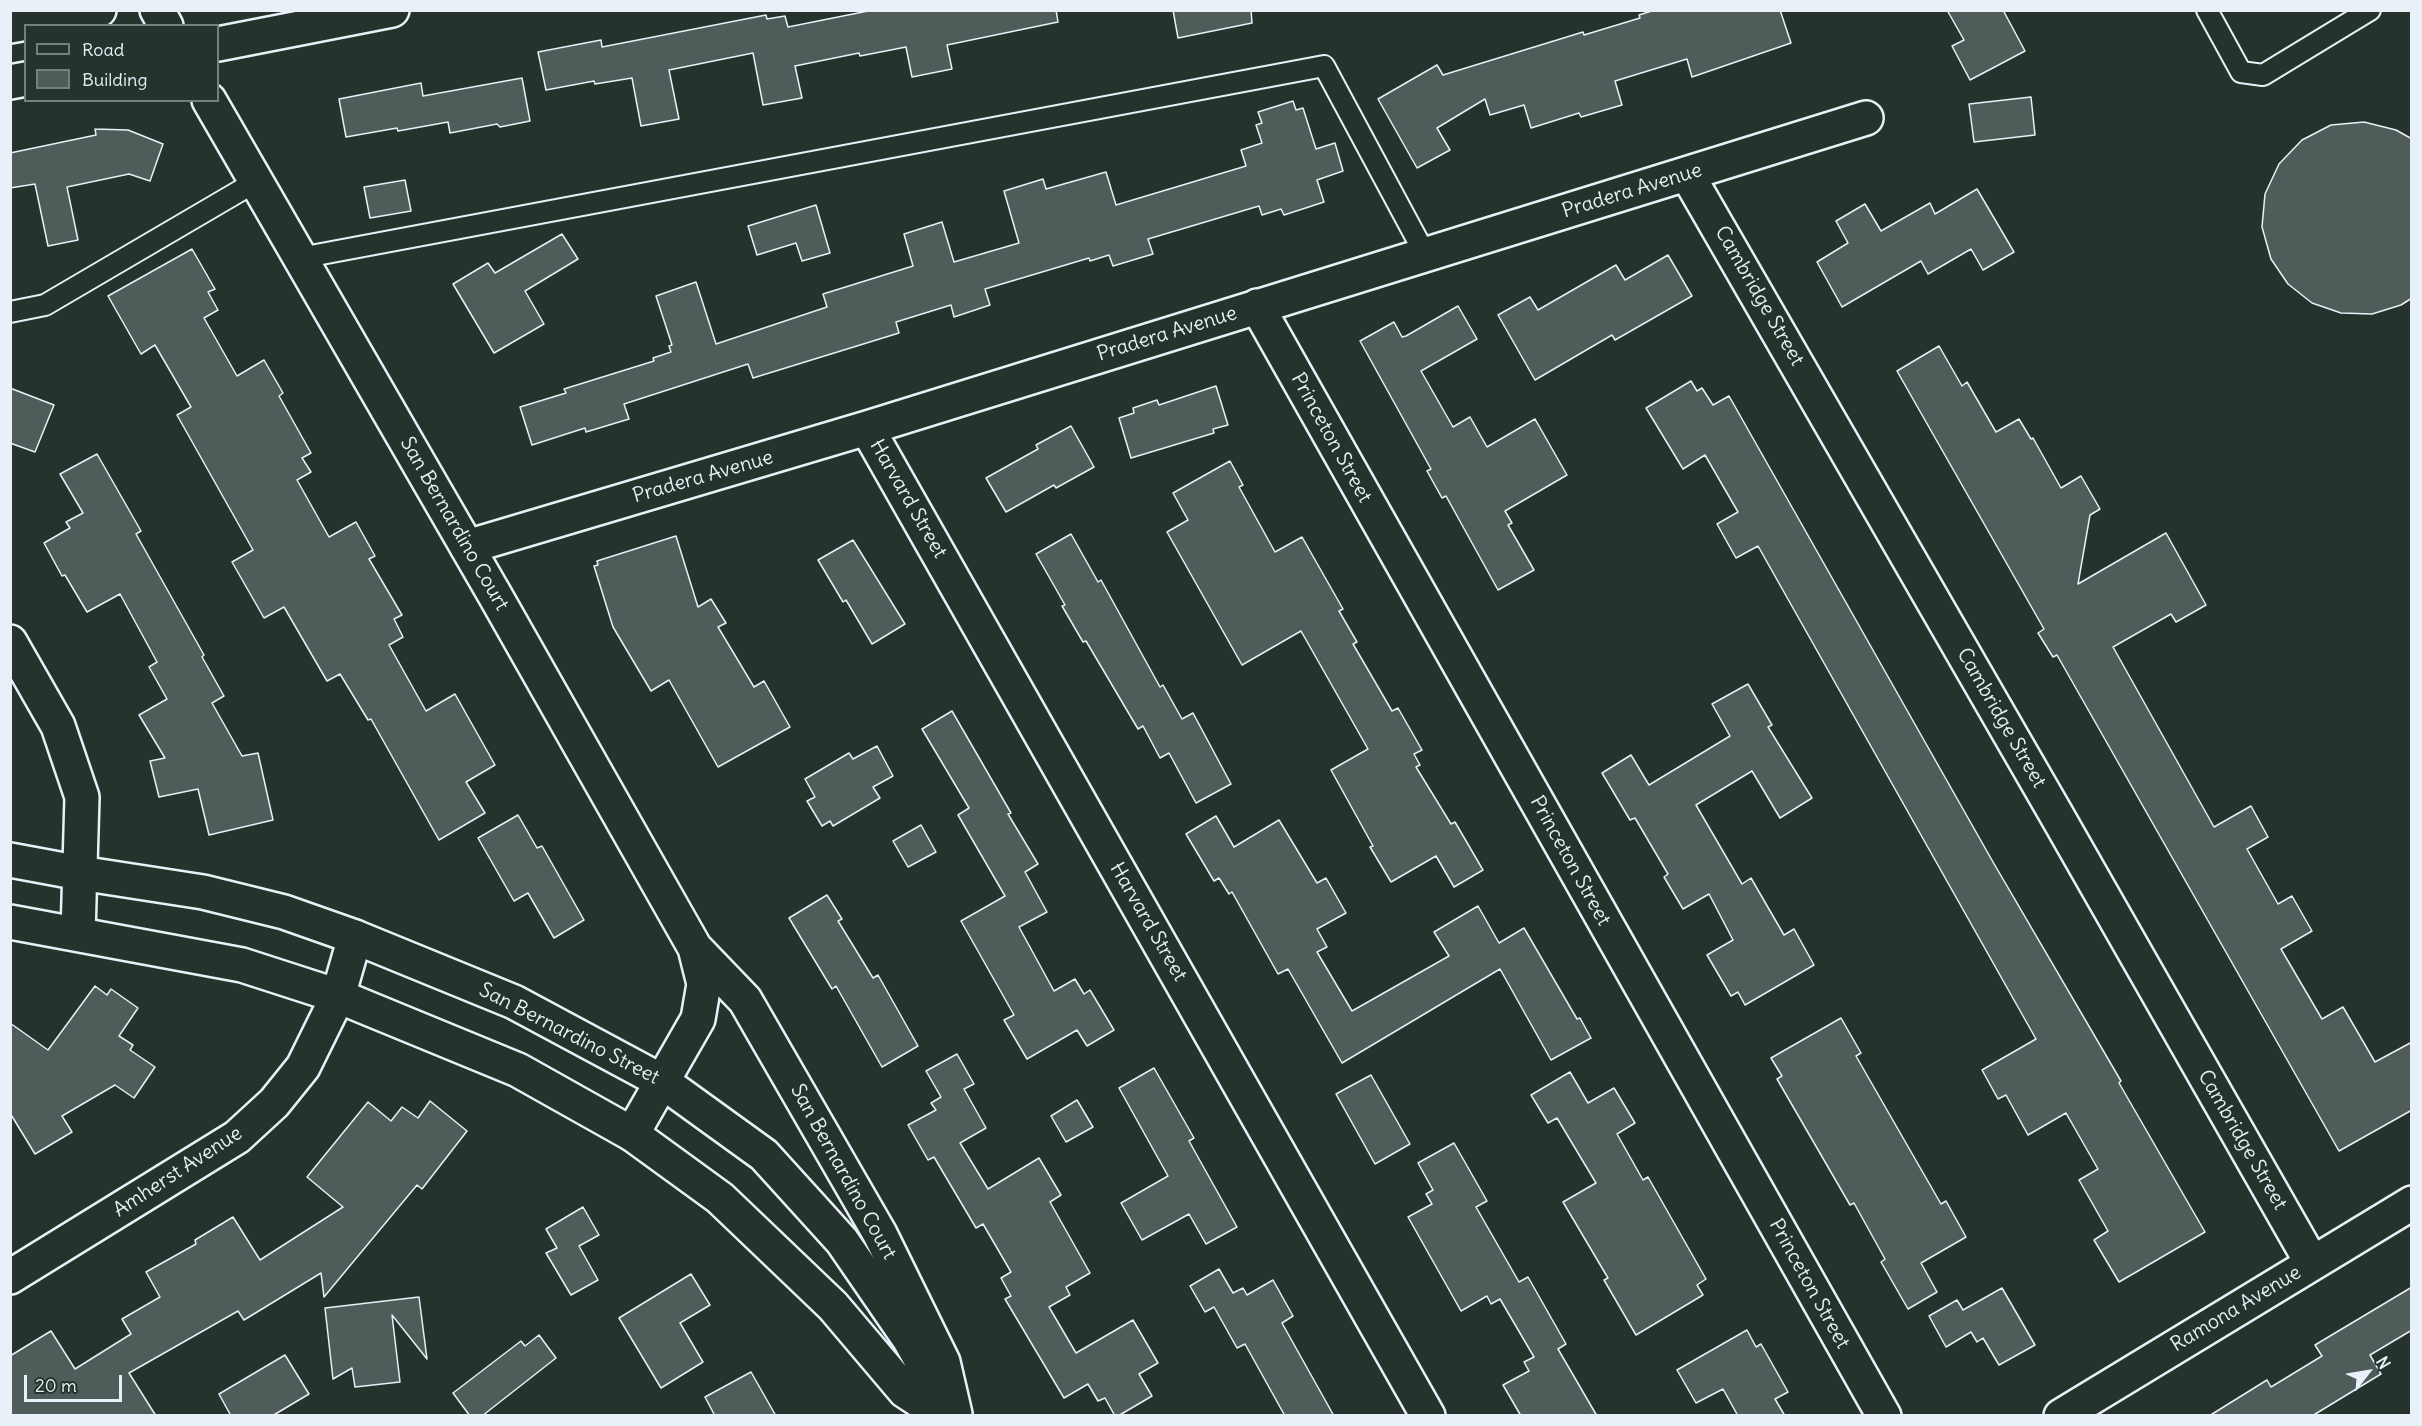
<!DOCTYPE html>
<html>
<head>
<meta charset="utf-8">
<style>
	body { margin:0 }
	#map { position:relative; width:2422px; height:1426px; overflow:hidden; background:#26332d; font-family:Delius,sans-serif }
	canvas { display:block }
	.frame { position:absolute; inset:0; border:12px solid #e8f1f8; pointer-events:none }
	.legend { position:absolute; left:24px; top:24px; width:195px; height:78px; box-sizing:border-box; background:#26332d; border:2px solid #747f7e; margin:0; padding:8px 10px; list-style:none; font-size:18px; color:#e8f1f8 }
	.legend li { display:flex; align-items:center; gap:12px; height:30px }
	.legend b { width:30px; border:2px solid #747f7e }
	.north { position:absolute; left:2338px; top:1342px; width:60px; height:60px; -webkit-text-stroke:4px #26332d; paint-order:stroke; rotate:59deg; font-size:16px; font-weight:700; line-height:24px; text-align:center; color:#e8f1f8 }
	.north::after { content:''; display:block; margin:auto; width:21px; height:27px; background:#e8f1f8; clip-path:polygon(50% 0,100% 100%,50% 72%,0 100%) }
	.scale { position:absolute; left:24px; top:1375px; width:98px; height:27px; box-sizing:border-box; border:3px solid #e8f1f8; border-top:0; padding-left:8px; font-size:18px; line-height:21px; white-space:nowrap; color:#e8f1f8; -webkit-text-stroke:4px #26332d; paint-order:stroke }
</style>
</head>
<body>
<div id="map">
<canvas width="2422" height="1426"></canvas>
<div class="frame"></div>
<ul class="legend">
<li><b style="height:8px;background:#26332d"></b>Road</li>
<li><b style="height:16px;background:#505c59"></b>Building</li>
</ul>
<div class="north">N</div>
<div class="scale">20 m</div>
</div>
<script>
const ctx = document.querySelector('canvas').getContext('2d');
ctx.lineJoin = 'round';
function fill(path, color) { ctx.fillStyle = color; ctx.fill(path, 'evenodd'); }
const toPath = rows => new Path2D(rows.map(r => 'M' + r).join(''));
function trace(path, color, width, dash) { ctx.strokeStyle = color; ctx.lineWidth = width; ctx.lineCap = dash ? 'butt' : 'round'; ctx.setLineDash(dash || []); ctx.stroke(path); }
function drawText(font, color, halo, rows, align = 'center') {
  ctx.font = font + ' Delius,sans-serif'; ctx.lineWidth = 4.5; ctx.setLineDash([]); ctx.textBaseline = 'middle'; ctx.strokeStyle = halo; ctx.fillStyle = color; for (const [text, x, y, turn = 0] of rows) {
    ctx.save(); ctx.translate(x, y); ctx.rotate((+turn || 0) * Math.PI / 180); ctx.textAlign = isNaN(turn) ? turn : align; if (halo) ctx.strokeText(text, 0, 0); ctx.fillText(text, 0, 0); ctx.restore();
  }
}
const building = toPath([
	[873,10,1056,10,1058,22,947,45,952,69,912,77,906,47,860,56,859,53,795,66,802,98,763,105,753,53,669,70,679,119,641,126,632,78,595,84,594,81,546,90,538,52,601,40,602,47,766,15,767,19,785,16,788,27,873,10],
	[1173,10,1251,10,1252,23,1178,38,1173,10],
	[1655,10,1780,10,1791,43,1692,77,1687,59,1615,81,1622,105,1581,117,1579,113,1531,128,1524,105,1490,115,1485,99,1437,128,1450,150,1417,168,1378,99,1437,65,1443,75,1583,32,1584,35,1640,18,1639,15,1655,10],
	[1947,10,2003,10,2025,51,1970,80,1952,46,1964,40,1947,10],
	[522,78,530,121,500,127,497,124,450,133,448,122,398,131,397,128,346,137,339,99,421,83,423,96,522,78],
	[2031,97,2035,135,1974,142,1969,104,2031,97],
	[1293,101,1296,110,1303,108,1316,149,1335,143,1343,171,1317,180,1324,202,1284,215,1281,209,1262,215,1259,206,1148,239,1153,254,1113,266,1109,255,1090,261,1089,258,985,289,990,305,954,317,951,305,896,322,899,333,753,378,748,364,624,404,629,419,586,432,585,428,532,445,520,407,566,393,564,389,654,361,653,358,671,352,669,346,672,345,656,296,696,282,716,344,827,307,823,294,913,266,904,234,942,222,954,262,1019,243,1004,191,1043,179,1046,189,1106,172,1116,205,1246,166,1241,150,1262,143,1256,125,1262,123,1258,112,1293,101],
	[2364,122,2396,130,2412,139,2412,298,2401,305,2372,314,2341,313,2312,303,2288,284,2271,259,2262,227,2265,194,2279,164,2302,140,2331,125,2364,122],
	[95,129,128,130,163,144,150,181,129,174,67,187,78,240,48,246,35,184,10,188,10,153,96,135,95,129],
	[405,180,411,211,370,218,364,187,405,180],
	[1977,189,2014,252,1983,270,1971,249,1928,274,1921,261,1842,307,1817,262,1848,243,1836,221,1865,204,1881,231,1930,203,1935,214,1977,189],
	[816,205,830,253,802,261,796,243,757,255,748,226,816,205],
	[562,234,578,259,525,291,544,324,494,353,453,284,488,263,495,273,562,234],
	[192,249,215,289,208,292,218,310,204,318,237,376,264,360,283,393,279,396,311,453,302,458,311,472,297,480,329,537,356,522,375,556,369,559,402,615,394,619,403,637,389,645,426,711,455,694,495,765,466,782,485,813,439,840,371,719,368,720,340,674,327,681,284,607,264,618,232,562,253,550,177,415,191,407,155,345,141,354,108,296,192,249],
	[1668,255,1692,296,1615,340,1612,335,1535,380,1498,315,1530,297,1538,310,1616,265,1625,280,1668,255],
	[1458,306,1477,339,1421,371,1453,427,1470,417,1487,447,1535,419,1567,475,1505,511,1512,523,1508,525,1534,570,1498,590,1446,496,1442,498,1427,471,1431,469,1360,341,1394,322,1402,337,1406,336,1458,306],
	[1939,346,1962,386,1967,382,1996,432,2019,419,2031,439,2033,438,2061,488,2081,476,2100,509,2090,515,2078,584,2166,533,2206,605,2176,622,2171,614,2113,647,2214,827,2251,806,2268,837,2247,849,2278,904,2292,896,2312,931,2281,949,2322,1019,2343,1007,2375,1062,2412,1042,2412,1110,2339,1151,2057,655,2053,657,2038,633,2044,629,1897,371,1939,346],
	[1691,381,1697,391,1702,388,1713,405,1729,396,1993,862,2121,1081,2119,1083,2205,1232,2119,1282,2094,1240,2108,1231,2079,1180,2098,1169,2066,1113,2028,1135,2006,1095,1998,1099,1982,1070,2036,1039,1758,546,1736,558,1717,524,1738,512,1705,455,1683,469,1646,408,1691,381],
	[1216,386,1228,425,1213,429,1214,433,1131,458,1119,418,1134,413,1133,408,1157,400,1159,405,1216,386],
	[10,388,54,405,35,452,10,443,10,388],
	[1071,426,1094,467,1056,488,1054,485,1006,512,986,478,1038,449,1036,445,1071,426],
	[97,454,141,531,136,534,204,655,202,657,224,696,212,703,242,756,258,753,273,820,209,835,198,789,159,797,150,761,165,758,139,715,167,699,149,667,157,662,120,594,87,612,65,575,62,576,44,543,70,528,66,522,83,513,60,474,97,454],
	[1230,461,1243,485,1239,487,1275,552,1302,537,1343,609,1339,611,1357,642,1353,644,1392,711,1398,708,1422,750,1414,754,1420,765,1416,767,1451,824,1455,822,1483,870,1454,887,1436,856,1391,882,1370,847,1373,846,1331,770,1368,749,1301,631,1242,665,1167,532,1188,520,1173,493,1230,461],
	[1071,534,1098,582,1101,580,1160,687,1163,685,1182,719,1193,713,1231,784,1196,803,1169,753,1160,758,1143,726,1138,729,1086,641,1083,642,1062,606,1065,605,1036,554,1071,534],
	[676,536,698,607,711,599,726,623,718,627,754,687,764,681,790,727,718,767,669,680,651,691,613,627,594,566,598,565,597,561,676,536],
	[853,540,905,624,872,644,846,600,843,602,818,560,853,540],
	[1748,684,1772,725,1768,727,1812,798,1780,818,1752,771,1696,805,1742,884,1751,878,1784,935,1794,929,1814,965,1745,1005,1738,992,1731,996,1707,955,1733,940,1709,894,1683,909,1664,877,1668,874,1635,818,1630,820,1602,773,1631,755,1649,785,1730,736,1712,704,1748,684],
	[952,711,1011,813,1008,814,1038,864,1025,872,1047,912,1019,927,1054,991,1075,979,1084,994,1090,990,1114,1030,1087,1046,1077,1030,1027,1059,1004,1020,1014,1015,961,921,1005,896,958,815,969,808,922,729,952,711],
	[877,746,893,776,873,787,880,798,833,826,830,821,822,826,807,801,815,797,805,779,849,753,853,759,877,746],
	[518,815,537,848,542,846,584,920,554,938,528,893,514,901,478,838,518,815],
	[1216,816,1234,847,1279,820,1317,883,1326,878,1346,913,1317,929,1327,947,1317,952,1352,1011,1449,956,1434,932,1478,906,1499,943,1524,928,1577,1019,1580,1018,1591,1038,1551,1060,1500,969,1342,1063,1288,969,1278,974,1232,892,1229,894,1219,878,1214,881,1186,834,1216,816],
	[921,825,936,852,908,867,893,841,921,825],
	[827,895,842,919,838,921,873,978,878,975,918,1046,882,1067,836,986,832,989,789,918,827,895],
	[95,986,107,995,111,989,138,1008,119,1036,133,1045,130,1050,155,1067,134,1098,115,1085,62,1116,72,1132,35,1154,10,1113,10,1023,48,1050,95,986],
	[1841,1018,1861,1053,1856,1056,1941,1204,1946,1201,1966,1237,1921,1263,1937,1292,1908,1309,1881,1262,1885,1259,1854,1203,1850,1205,1777,1079,1782,1076,1771,1058,1841,1018],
	[957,1054,974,1084,964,1089,986,1128,960,1143,988,1189,1039,1158,1061,1195,1050,1202,1090,1273,1066,1287,1070,1295,1049,1307,1076,1353,1133,1320,1158,1363,1139,1374,1152,1396,1118,1416,1115,1416,1105,1398,1098,1401,1088,1384,1064,1398,1005,1299,1011,1296,1001,1278,1011,1272,983,1224,976,1228,934,1157,928,1160,908,1125,936,1110,931,1103,941,1097,926,1071,957,1054],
	[1154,1068,1194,1138,1189,1141,1237,1227,1206,1244,1189,1214,1142,1240,1121,1203,1168,1176,1119,1088,1154,1068],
	[1570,1072,1588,1103,1614,1088,1635,1123,1617,1134,1643,1180,1648,1177,1706,1279,1697,1285,1703,1295,1636,1335,1604,1280,1608,1278,1563,1202,1596,1183,1557,1118,1548,1123,1531,1095,1570,1072],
	[1371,1075,1410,1144,1375,1164,1336,1094,1371,1075],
	[1077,1100,1093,1127,1066,1142,1051,1116,1077,1100],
	[430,1101,467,1131,422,1189,417,1185,324,1297,321,1273,244,1320,238,1311,129,1373,156,1416,10,1416,10,1356,51,1331,75,1369,131,1334,122,1319,160,1297,146,1272,196,1244,195,1240,233,1217,260,1260,343,1207,307,1177,368,1102,391,1121,402,1107,418,1118,430,1101],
	[1454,1143,1487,1201,1476,1207,1519,1282,1528,1277,1566,1344,1558,1349,1597,1416,1521,1416,1503,1385,1529,1371,1524,1362,1534,1357,1500,1299,1491,1304,1487,1296,1461,1311,1408,1217,1432,1204,1426,1194,1433,1190,1418,1163,1454,1143],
	[583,1207,599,1235,579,1246,598,1280,571,1295,546,1253,557,1248,546,1229,583,1207],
	[1219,1269,1233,1293,1243,1288,1247,1295,1273,1280,1293,1316,1282,1323,1334,1416,1285,1416,1245,1344,1237,1348,1214,1307,1205,1312,1190,1286,1219,1269],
	[691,1274,710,1305,680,1323,703,1362,661,1388,619,1318,691,1274],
	[2412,1287,2412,1330,2370,1355,2381,1374,2312,1416,2209,1416,2267,1380,2271,1387,2322,1356,2315,1345,2412,1287],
	[2002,1288,2035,1345,1999,1365,1983,1338,1977,1342,1971,1332,1946,1347,1929,1316,1957,1300,1963,1310,2002,1288],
	[419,1297,427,1359,392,1315,400,1382,355,1387,352,1368,333,1379,325,1308,419,1297],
	[1747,1330,1756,1347,1761,1344,1788,1392,1775,1399,1785,1416,1738,1416,1723,1389,1696,1403,1677,1370,1747,1330],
	[539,1335,556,1358,482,1416,470,1416,453,1393,521,1341,525,1346,539,1335],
	[285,1355,309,1394,272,1416,231,1416,219,1394,285,1355],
	[751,1372,776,1416,715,1416,705,1397,751,1372]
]);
const lane = toPath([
	[2207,10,2241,72,2263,75,2370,10],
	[300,258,1324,66,1425,254],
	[10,312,45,305,255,182]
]);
const street = toPath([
	[157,10,166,26],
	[209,100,496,597,695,948,704,984,698,1019,632,1134],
	[1687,174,2056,814,2312,1263],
	[1257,306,1884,1416],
	[867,428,1428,1416],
	[467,547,867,428,1866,118],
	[10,642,58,726,82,797,78,934],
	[696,949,745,1000,880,1234,943,1362,955,1414],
	[10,1277,237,1137,274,1103,303,1067,338,996,355,937],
	[2061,1416,2412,1203]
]);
const secondary = toPath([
	[10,860,80,873,203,892,284,912,355,937,514,1002,663,1082,764,1155,842,1241,910,1340,952,1416],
	[10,922,242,965,338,996,518,1070,632,1134,720,1198,833,1306,905,1391,943,1416]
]);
const primary = toPath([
	[10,26,99,10],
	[218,44,392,10],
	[10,82,26,79]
]);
const streetNames = [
	["Pradera Avenue",1632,191,-17],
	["Cambridge Street",1759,296,60],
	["Pradera Avenue",1167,334,-17],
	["Princeton Street",1331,438,61],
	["Pradera Avenue",703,477,-16],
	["Harvard Street",908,499,60],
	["San Bernardino Court",454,524,60],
	["Cambridge Street",2001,718,60],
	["Princeton Street",1570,861,61],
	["Harvard Street",1148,922,60],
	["San Bernardino Street",569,1034,27],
	["Cambridge Street",2242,1140,60],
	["Amherst Avenue",178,1172,-33],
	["San Bernardino Court",843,1172,61],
	["Princeton Street",1809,1284,61],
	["Ramona Avenue",2236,1309,-31]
];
fill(building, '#505c59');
trace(building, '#e8f1f8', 1.5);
trace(lane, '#e8f1f8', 24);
trace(street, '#e8f1f8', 38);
trace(secondary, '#e8f1f8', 38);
trace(primary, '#e8f1f8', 38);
trace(lane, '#26332d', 20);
trace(street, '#26332d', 33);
trace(secondary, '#26332d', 33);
trace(primary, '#26332d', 33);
drawText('20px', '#e8f1f8', '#26332d', streetNames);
</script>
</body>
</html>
